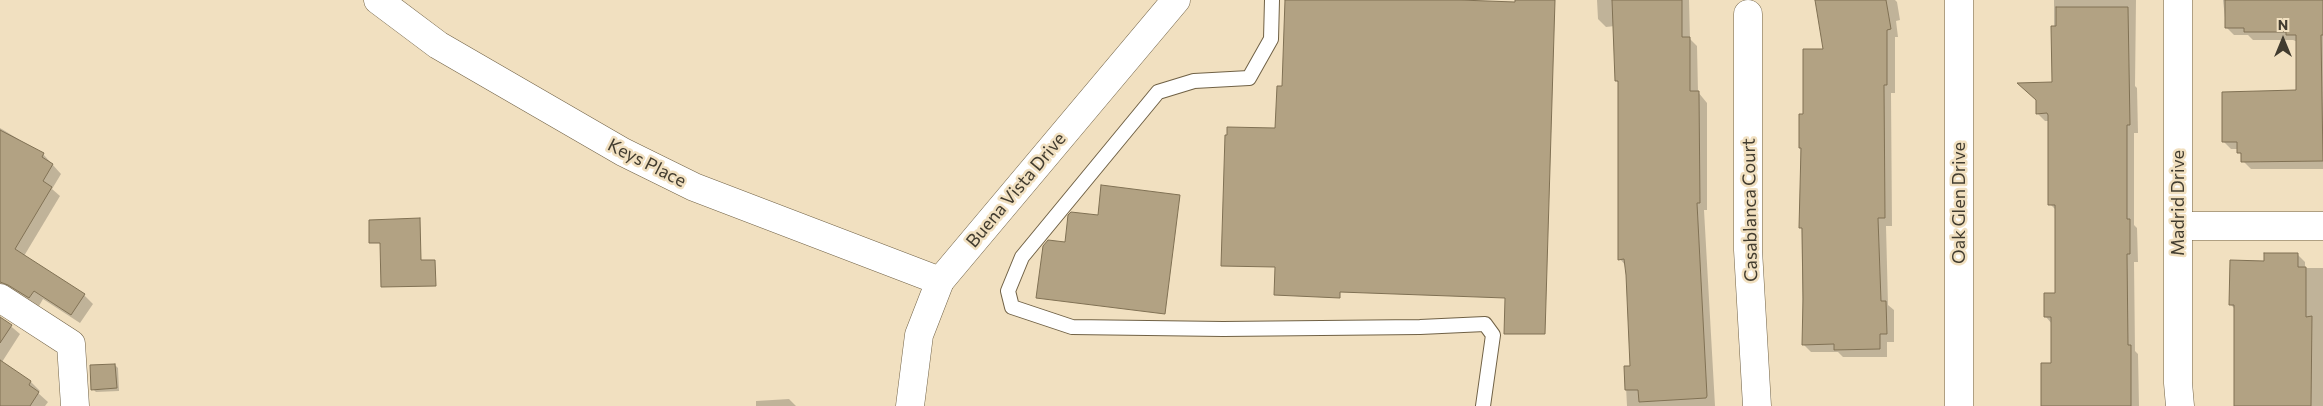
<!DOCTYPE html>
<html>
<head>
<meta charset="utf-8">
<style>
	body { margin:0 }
	#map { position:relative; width:2323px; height:406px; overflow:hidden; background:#f1e0c0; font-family:Commissioner,sans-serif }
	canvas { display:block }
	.north { position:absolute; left:2258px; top:15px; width:50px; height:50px; -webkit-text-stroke:4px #f1e0c0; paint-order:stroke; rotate:0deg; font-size:14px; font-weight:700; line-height:20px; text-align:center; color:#423c2f }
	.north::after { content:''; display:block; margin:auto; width:18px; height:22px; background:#423c2f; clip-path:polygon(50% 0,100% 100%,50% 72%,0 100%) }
</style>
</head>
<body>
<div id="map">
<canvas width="2323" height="406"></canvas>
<div class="north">N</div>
</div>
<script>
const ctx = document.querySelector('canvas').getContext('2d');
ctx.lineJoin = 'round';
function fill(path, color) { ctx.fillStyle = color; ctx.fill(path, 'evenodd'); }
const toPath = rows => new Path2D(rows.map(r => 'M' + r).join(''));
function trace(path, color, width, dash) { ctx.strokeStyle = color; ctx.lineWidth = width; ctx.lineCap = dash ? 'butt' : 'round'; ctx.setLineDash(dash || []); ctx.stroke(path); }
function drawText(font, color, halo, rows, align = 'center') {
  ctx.font = font + ' Commissioner,sans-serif'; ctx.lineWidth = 5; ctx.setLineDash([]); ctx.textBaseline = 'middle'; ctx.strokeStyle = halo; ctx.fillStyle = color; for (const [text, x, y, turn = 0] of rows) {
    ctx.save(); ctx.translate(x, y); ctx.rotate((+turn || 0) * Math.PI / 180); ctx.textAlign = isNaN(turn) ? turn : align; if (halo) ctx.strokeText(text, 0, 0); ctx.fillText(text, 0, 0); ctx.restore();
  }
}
const shadow = toPath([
	[1597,0,1689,0,1690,39,1697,46,1698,92,1707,103,1707,210,1704,210,1715,406,1627,406,1625,367,1631,367,1626,266,1620,259,1619,83,1616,80,1615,26,1606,27,1598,19],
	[1816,0,1895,0,1897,2,1900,20,1896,21,1898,37,1895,37,1895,93,1891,93,1892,226,1886,226,1888,305,1894,310,1894,342,1887,342,1887,357,1843,357,1838,352,1811,352,1803,344,1800,115,1805,115,1824,50],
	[2054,0,2136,0,2135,86,2137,88,2138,133,2134,133,2134,225,2137,228,2138,262,2134,262,2135,351,2138,354,2139,406,2042,406,2052,365,2052,324,2046,317,2056,294,2056,210,2050,204,2049,121,2045,121,2037,113,2054,83],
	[2223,0,2323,0,2323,169,2251,169,2243,161,2239,149,2231,149,2223,141,2298,91,2298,42,2293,40,2253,40,2248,35,2234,35,2226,27],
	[0,128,43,154,61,174,52,189,60,196,24,256,84,295,93,304,80,323,43,299,39,306,19,293,10,291,0,294],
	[2297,254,2305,262,2305,268,2323,268,2323,406,2236,406,2235,309,2231,305,2265,262],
	[0,317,20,334,2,362,31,382,40,391,38,393,48,402,45,406,0,406],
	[115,365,118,368,119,391,96,392,93,389],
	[789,399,796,406,756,406,756,401]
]);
const building = toPath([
	[1285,0,1460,0,1515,2,1515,0,1555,0,1545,334,1504,334,1505,298,1340,292,1340,298,1274,295,1275,267,1221,266,1225,135,1227,135,1227,127,1275,128,1277,86,1282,86,1285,0],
	[1612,0,1682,0,1682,37,1690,37,1690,91,1699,91,1699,94,1700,203,1697,203,1707,396,1706,398,1639,402,1638,390,1625,390,1624,366,1630,366,1626,275,1624,259,1618,260,1618,81,1615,81,1612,0],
	[1815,0,1886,0,1891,29,1887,30,1887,85,1884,85,1885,218,1878,218,1881,301,1886,301,1887,334,1880,334,1880,349,1834,350,1834,344,1802,345,1803,299,1802,228,1799,228,1801,148,1799,148,1799,114,1803,114,1803,49,1823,49,1815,0],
	[2225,0,2323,0,2323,35,2321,35,2323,161,2241,162,2241,153,2237,153,2237,142,2222,142,2222,92,2296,90,2296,35,2286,35,2286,32,2244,32,2244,28,2225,28,2225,0],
	[2056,7,2128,7,2130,125,2127,125,2127,219,2130,219,2130,254,2127,254,2128,345,2131,345,2131,406,2041,406,2041,363,2051,363,2051,317,2044,317,2044,293,2055,293,2055,205,2048,205,2048,115,2047,113,2036,114,2036,100,2017,83,2052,82,2051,26,2056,26,2056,7],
	[0,130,44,153,42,157,53,164,43,181,52,187,15,249,85,294,71,315,34,291,29,298,8,285,0,282,0,130],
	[1101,185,1180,195,1165,314,1036,298,1043,246,1048,240,1065,242,1068,215,1071,212,1098,215,1101,185],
	[420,218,421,260,435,260,436,286,381,287,380,243,369,243,369,220,420,218],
	[2264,253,2298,253,2298,267,2306,267,2306,317,2312,316,2311,406,2234,406,2234,305,2229,305,2230,260,2264,261,2264,253],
	[0,317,12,325,0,343,0,317],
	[0,360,31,381,29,385,39,392,30,406,0,406,0,360],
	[115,364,117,388,91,390,90,365,115,364]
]);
const lane = toPath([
	[1272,0,1271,39,1249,78,1194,81,1158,92,1022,257,1008,291,1012,307,1072,327,1223,329,1420,327,1485,324,1493,335,1483,406]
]);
const street = toPath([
	[378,0,438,45,623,152,694,187,940,281],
	[1959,0,1959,406],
	[2178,0,2178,383,2180,406],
	[1748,14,1748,250,1757,406],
	[2178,226,2323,226],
	[0,298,71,344,75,406]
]);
const secondary = toPath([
	[910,406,919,335,940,281,1176,0]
]);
const streetNames = [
	["Keys Place",647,163,27],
	["Buena Vista Drive",1016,190,-50],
	["Oak Glen Drive",1959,203,-90],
	["Madrid Drive",2178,203,-90],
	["Casablanca Court",1750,210,-91]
];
fill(shadow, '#0003');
fill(building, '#b2a283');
trace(building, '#807154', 1);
trace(lane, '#706145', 16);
trace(street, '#706145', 29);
trace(secondary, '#706145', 29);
trace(lane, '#fff', 14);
trace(street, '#fff', 28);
trace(secondary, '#fff', 28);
drawText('18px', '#423c2f', '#f1e0c0', streetNames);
</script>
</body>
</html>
